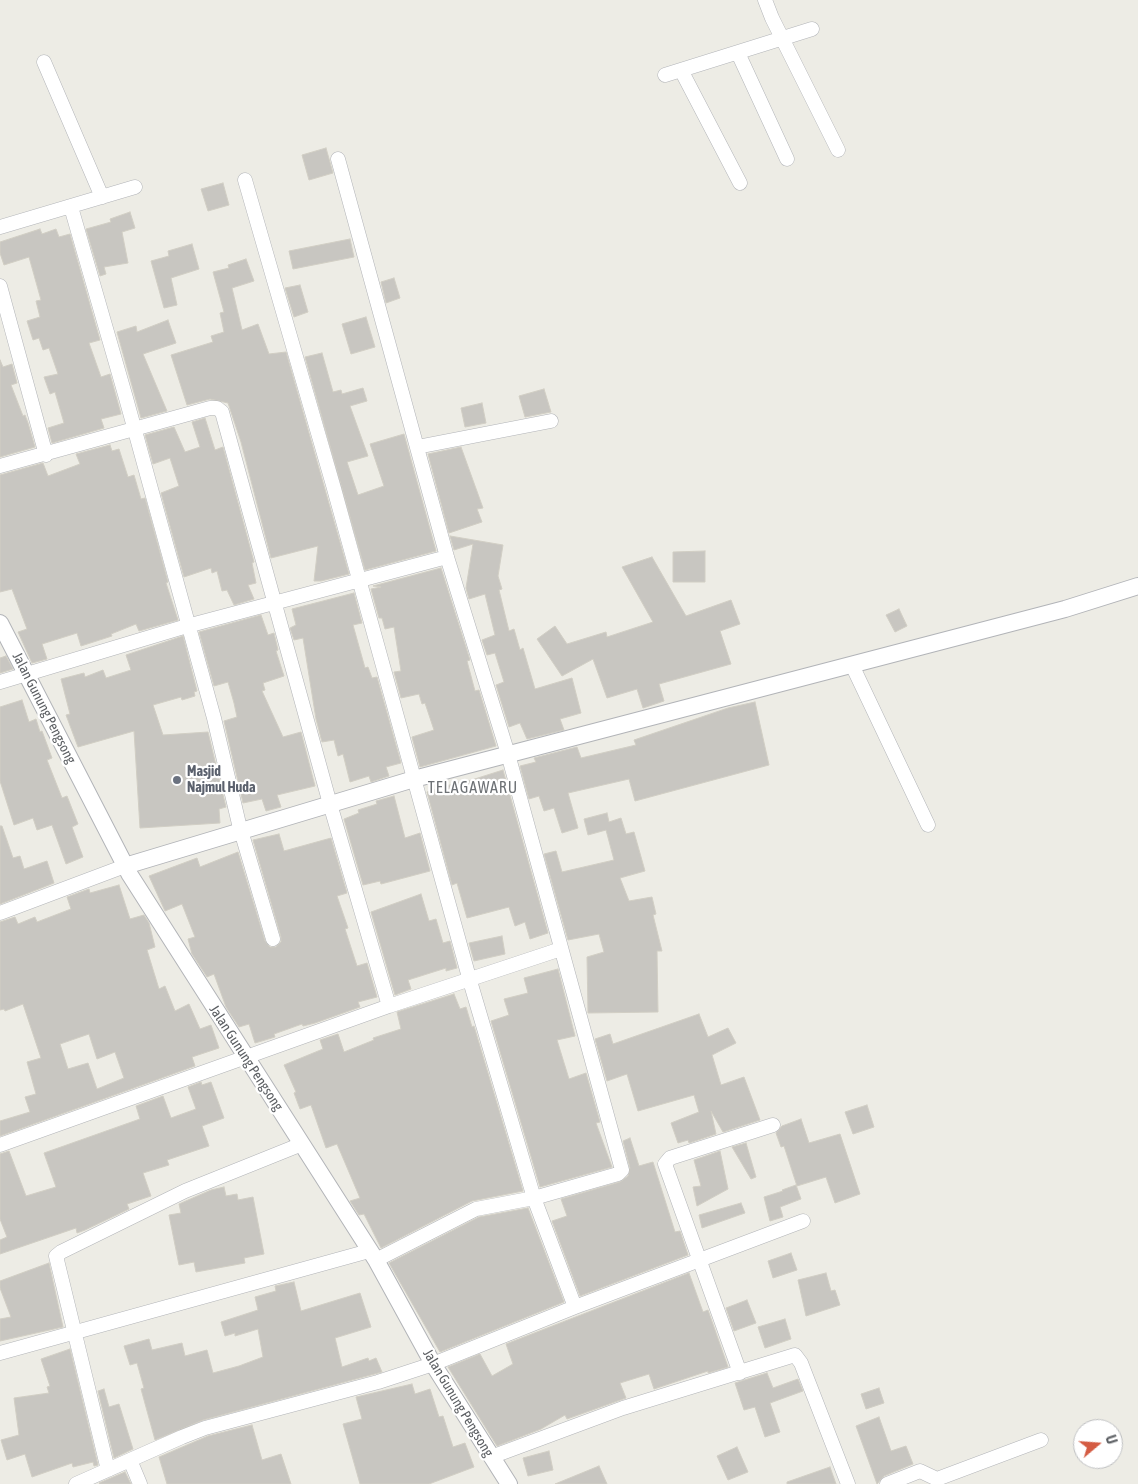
<!DOCTYPE html>
<html>
<head>
<meta charset="utf-8">
<style>
	body { margin:0 }
	#map { position:relative; width:1138px; height:1484px; overflow:hidden; background:#edece5; font-family:"Asap Condensed",sans-serif }
	canvas { display:block }
	.north { position:absolute; left:1073px; top:1419px; width:50px; height:50px; box-sizing:border-box; background:#fff; border:1px solid #bebfc1; border-radius:50%; rotate:72deg; font-size:14px; font-weight:700; line-height:20px; text-align:center; color:#5c5f63 }
	.north::after { content:''; display:block; margin:auto; width:18px; height:22px; background:#d45c43; clip-path:polygon(50% 0,100% 100%,50% 72%,0 100%) }
</style>
</head>
<body>
<div id="map">
<canvas width="1138" height="1484"></canvas>
<div class="north">U</div>
</div>
<script>
const ctx = document.querySelector('canvas').getContext('2d');
ctx.lineJoin = 'round';
function fill(path, color) { ctx.fillStyle = color; ctx.fill(path, 'evenodd'); }
const toPath = rows => new Path2D(rows.map(r => 'M' + r).join(''));
function trace(path, color, width, dash) { ctx.strokeStyle = color; ctx.lineWidth = width; ctx.lineCap = dash ? 'butt' : 'round'; ctx.setLineDash(dash || []); ctx.stroke(path); }
function drawText(font, color, halo, rows, align = 'center') {
  ctx.font = font + ' "Asap Condensed",sans-serif'; ctx.lineWidth = 4.5; ctx.setLineDash([]); ctx.textBaseline = 'middle'; ctx.strokeStyle = halo; ctx.fillStyle = color; for (const [text, x, y, turn = 0] of rows) {
    ctx.save(); ctx.translate(x, y); ctx.rotate((+turn || 0) * Math.PI / 180); ctx.textAlign = isNaN(turn) ? turn : align; if (halo) ctx.strokeText(text, 0, 0); ctx.fillText(text, 0, 0); ctx.restore();
  }
}
const building = toPath([
	[326,148,333,173,309,180,302,155,326,148],
	[223,183,229,205,208,211,201,189,223,183],
	[130,212,135,228,122,232,128,263,104,267,106,274,100,276,86,229,111,222,110,219,130,212],
	[40,229,42,234,56,229,59,237,70,234,100,340,89,343,101,377,110,374,121,414,101,419,104,428,52,443,48,428,64,423,55,392,50,394,44,377,58,374,49,348,43,350,39,338,33,340,27,321,40,317,36,301,41,300,29,257,4,265,0,253,0,242,40,229],
	[350,239,354,257,293,269,289,251,350,239],
	[192,244,199,269,171,278,177,305,164,308,151,261,169,256,168,251,192,244],
	[246,259,254,281,232,288,242,330,258,324,269,354,286,352,349,574,321,581,314,581,318,546,271,558,241,442,228,403,210,399,187,405,171,355,213,342,211,336,224,332,220,313,224,312,213,272,229,268,228,265,246,259],
	[394,278,400,298,386,303,381,282,394,278],
	[300,285,308,312,294,317,285,288,300,285],
	[366,317,375,347,351,354,342,324,366,317],
	[168,320,176,343,143,354,167,411,141,418,117,332,136,326,137,332,168,320],
	[322,353,333,392,341,390,342,394,363,388,367,401,350,406,368,456,347,462,358,495,384,486,370,444,404,434,436,551,365,570,305,357,322,353],
	[0,360,3,367,12,364,17,383,11,385,23,416,25,415,28,423,35,447,0,457,0,360],
	[544,389,551,412,525,417,519,396,544,389],
	[482,403,486,423,465,427,461,408,482,403],
	[205,418,215,450,223,447,254,562,252,563,256,583,248,585,254,599,234,605,227,590,222,591,217,571,212,573,211,568,184,577,161,493,179,486,170,458,153,464,145,435,174,427,185,452,200,447,192,422,205,418],
	[110,445,112,451,119,449,128,477,134,475,141,499,145,498,168,582,166,583,178,620,139,631,136,624,111,634,112,636,81,646,77,633,42,644,47,659,32,663,18,632,27,629,12,589,0,592,0,475,43,463,48,476,80,464,76,454,110,445],
	[461,447,483,508,477,509,482,522,449,533,428,454,461,447],
	[450,536,503,545,498,576,502,589,499,590,509,631,514,629,520,650,523,648,535,689,572,678,581,713,560,719,564,730,527,739,520,723,509,727,496,685,504,682,495,653,487,655,482,640,495,635,485,594,469,599,466,588,473,544,454,550,450,536],
	[705,551,705,582,673,582,673,552,705,551],
	[652,557,686,616,731,600,740,624,720,631,731,664,659,684,664,701,643,708,637,689,607,698,593,659,562,676,537,639,555,626,567,644,606,632,607,637,653,622,622,567,652,557],
	[441,568,470,660,467,661,475,691,479,690,496,746,420,767,412,737,434,730,425,703,422,704,419,694,401,698,394,672,401,671,394,627,385,629,382,618,379,618,371,589,381,587,373,586,441,568],
	[354,593,362,623,353,625,365,668,368,667,372,678,377,677,401,763,386,767,389,776,371,782,369,776,350,782,343,754,338,756,334,740,322,742,316,719,303,638,294,640,290,628,296,625,292,609,354,593],
	[899,609,907,626,895,632,886,615,899,609],
	[261,615,268,635,274,633,278,650,276,651,284,676,263,683,265,690,262,691,283,737,301,732,315,786,277,795,281,807,266,811,262,799,243,803,224,721,237,717,234,703,228,682,214,686,199,632,261,615],
	[183,636,197,691,194,692,195,696,182,700,181,697,153,705,163,735,208,732,226,807,219,809,220,823,140,828,134,731,78,747,66,715,70,714,61,679,84,673,85,677,103,670,106,678,131,670,126,655,183,636],
	[6,656,13,669,0,673,0,658,6,656],
	[22,700,29,722,36,719,40,732,42,731,52,758,47,760,62,798,67,796,78,824,72,827,83,857,66,864,52,825,37,830,33,818,14,825,0,781,0,707,22,700],
	[755,702,769,765,635,801,629,779,568,793,578,828,562,833,554,808,544,811,539,796,529,799,520,766,536,762,534,758,577,747,581,758,636,745,634,740,728,708,755,702],
	[503,770,548,933,530,939,525,922,515,926,509,907,467,918,457,883,452,885,427,792,459,782,459,784,503,770],
	[394,796,405,838,420,833,430,871,381,884,380,881,363,885,344,819,359,813,358,810,377,804,376,801,394,796],
	[607,813,609,822,621,818,626,834,634,832,645,871,620,878,629,901,652,897,656,914,653,915,662,951,657,951,658,1012,588,1013,587,957,604,952,599,934,568,940,544,854,556,851,562,872,614,860,606,830,588,835,584,819,607,813],
	[0,826,2,826,13,858,20,856,24,869,47,861,54,883,0,904,0,826],
	[279,834,284,851,331,838,347,893,337,896,348,928,345,929,357,966,367,963,377,997,358,1002,360,1007,315,1023,303,1026,302,1024,274,1034,275,1037,255,1043,249,1024,239,1027,226,1007,214,974,207,977,192,954,188,939,195,937,182,904,165,911,149,876,197,858,200,867,238,852,265,941,270,947,276,947,281,942,281,937,253,840,279,834],
	[119,885,130,919,144,915,149,923,155,947,147,950,159,989,165,986,175,1011,189,1004,200,1029,211,1025,219,1048,192,1057,195,1066,0,1136,0,1121,30,1112,25,1097,36,1094,27,1062,41,1058,23,1004,5,1011,4,1009,0,1010,0,922,15,917,18,924,35,917,37,922,71,909,67,897,89,889,90,893,119,885],
	[89,1034,97,1059,115,1052,124,1078,97,1089,88,1063,68,1069,60,1044,89,1034],
	[421,894,429,921,436,919,443,943,450,941,457,968,446,971,446,968,408,980,411,989,395,995,371,912,421,894],
	[502,936,505,954,474,961,469,943,502,936],
	[558,969,575,1036,557,1040,569,1079,586,1073,600,1122,596,1123,612,1167,540,1187,491,1021,509,1015,504,999,528,993,524,978,558,969],
	[454,994,460,1009,466,1007,472,1027,474,1026,523,1191,472,1201,381,1248,364,1214,359,1215,350,1201,360,1198,337,1144,326,1148,311,1105,300,1109,294,1093,296,1092,284,1065,323,1049,320,1040,338,1034,344,1052,374,1040,373,1038,401,1029,397,1012,454,994],
	[699,1014,708,1037,728,1028,736,1043,712,1055,721,1085,744,1077,760,1120,723,1132,711,1111,716,1134,689,1143,688,1140,678,1143,671,1123,699,1112,694,1095,638,1111,627,1074,607,1081,595,1039,610,1034,613,1044,699,1014],
	[201,1082,202,1085,211,1082,224,1118,202,1126,209,1146,167,1160,169,1165,143,1173,151,1196,127,1204,129,1209,85,1230,77,1233,76,1228,0,1254,0,1240,7,1237,0,1219,0,1154,9,1151,26,1196,56,1187,44,1153,140,1119,136,1106,163,1096,171,1118,196,1109,188,1087,201,1082],
	[867,1105,874,1127,853,1134,845,1112,867,1105],
	[801,1119,809,1143,840,1134,860,1194,835,1203,826,1177,797,1186,784,1146,781,1147,776,1133,782,1126,801,1119],
	[630,1138,639,1166,653,1162,675,1232,680,1231,688,1255,580,1296,552,1221,567,1216,561,1199,620,1182,628,1176,630,1168,623,1141,630,1138],
	[746,1143,756,1177,751,1179,732,1147,746,1143],
	[720,1151,728,1189,697,1206,693,1187,701,1186,694,1160,720,1151],
	[796,1185,801,1199,780,1207,783,1217,770,1221,764,1197,783,1191,782,1190,796,1185],
	[224,1187,226,1196,237,1194,238,1200,253,1197,264,1254,244,1258,245,1263,196,1272,194,1262,179,1265,169,1215,181,1213,179,1204,211,1190,224,1187],
	[741,1203,745,1213,702,1228,699,1215,741,1203],
	[528,1208,564,1302,440,1352,389,1263,479,1217,528,1208],
	[791,1253,797,1270,773,1278,768,1261,791,1253],
	[49,1263,63,1327,0,1341,0,1319,11,1317,0,1288,0,1281,49,1263],
	[689,1273,703,1312,708,1310,728,1367,708,1373,708,1371,654,1389,649,1374,620,1383,626,1398,567,1419,565,1415,541,1429,497,1446,448,1367,480,1354,492,1376,513,1364,506,1344,689,1273],
	[826,1273,831,1291,835,1290,840,1305,806,1316,798,1280,826,1273],
	[294,1282,301,1311,360,1293,371,1327,335,1338,342,1367,368,1358,369,1361,376,1358,382,1372,203,1420,155,1440,141,1389,144,1388,137,1363,130,1365,124,1346,149,1339,152,1350,182,1343,185,1356,207,1350,213,1373,239,1366,263,1357,258,1329,235,1336,235,1333,225,1336,221,1322,258,1310,255,1297,276,1291,275,1286,294,1282],
	[747,1300,756,1323,734,1331,726,1308,747,1300],
	[785,1319,791,1339,765,1348,758,1327,785,1319],
	[70,1349,98,1465,94,1466,93,1462,73,1467,72,1463,32,1477,25,1454,7,1460,1,1440,19,1435,14,1398,49,1393,47,1387,50,1386,41,1359,70,1349],
	[767,1373,773,1388,798,1379,803,1391,770,1403,780,1432,765,1437,755,1407,744,1410,735,1383,767,1373],
	[412,1384,415,1394,430,1389,439,1417,443,1416,453,1447,465,1443,474,1467,429,1484,360,1484,343,1424,362,1419,356,1397,412,1384],
	[879,1388,884,1403,866,1409,861,1394,879,1388],
	[104,1389,109,1407,119,1404,133,1449,114,1458,98,1391,104,1389],
	[879,1417,891,1451,906,1446,913,1464,884,1476,877,1484,856,1426,879,1417],
	[252,1425,262,1460,281,1454,291,1484,167,1484,159,1457,208,1436,252,1425],
	[737,1447,748,1472,728,1480,717,1456,737,1447],
	[549,1451,553,1470,528,1476,523,1458,549,1451],
	[599,1466,607,1484,555,1484,599,1466],
	[830,1467,836,1484,787,1484,787,1482,830,1467],
	[125,1472,131,1484,100,1484,99,1483,125,1472]
]);
const minor = toPath([
	[765,0,772,18,838,150],
	[738,53,787,159],
	[44,62,102,197],
	[681,70,740,183],
	[665,75,812,29],
	[338,159,447,557,508,754,622,1170,618,1174,534,1198,476,1209,376,1260],
	[245,180,333,485,470,981,534,1198,575,1307],
	[71,207,126,398,214,718,239,824,273,939],
	[0,227,135,187],
	[0,286,46,455],
	[417,447,551,421],
	[0,466,210,408,217,408,222,412,330,804,389,1006],
	[852,665,928,825],
	[0,682,187,626,447,557],
	[0,913,125,866],
	[0,1145,389,1006,561,949],
	[0,1353,369,1251],
	[740,1373,665,1164,670,1158,773,1125],
	[491,1457,623,1408,795,1355,801,1363,848,1484],
	[108,1470,56,1256,61,1252,185,1191,302,1144],
	[76,1484,130,1460],
	[140,1484,130,1460,182,1437,205,1428,378,1382,433,1364,575,1307,803,1221],
	[887,1484,920,1471,937,1479,1041,1440]
]);
const tertiary = toPath([
	[0,623,130,875,376,1260,433,1364,509,1484],
	[125,866,414,779,1065,609,1138,586]
]);
const markers = [
	[177,780,5,"#6b7280"]
];
const streetNames = [
	["Jalan Gunung Pengsong",44,708,63],
	["Jalan Gunung Pengsong",246,1058,57],
	["Jalan Gunung Pengsong",458,1403,59]
];
const worshipNames = [
	["Masjid",187,772],
	["Najmul Huda",187,788]
];
const quarterNames = [
	["TELAGAWARU",473,788]
];
fill(building, '#c8c6c1');
trace(building, '#d1cec4', 1);
trace(minor, '#b2b4b8', 15);
trace(tertiary, '#b2b4b8', 18);
trace(minor, '#fff', 14);
trace(tertiary, '#fff', 16);
for (const [x, y, r, color] of markers) { const dot = new Path2D(); dot.arc(x, y, r, 0, 2 * Math.PI); ctx.fillStyle = color; ctx.fill(dot); trace(dot, '#fff', 2); }
drawText('14px', '#5c5f63', '#fff', streetNames);
drawText('bold 14px', '#5b616d', '#fff', worshipNames, 'left');
ctx.letterSpacing = '1px';
drawText('16px', '#6d7175', '#fff', quarterNames);
ctx.letterSpacing = '0px';
</script>
</body>
</html>
